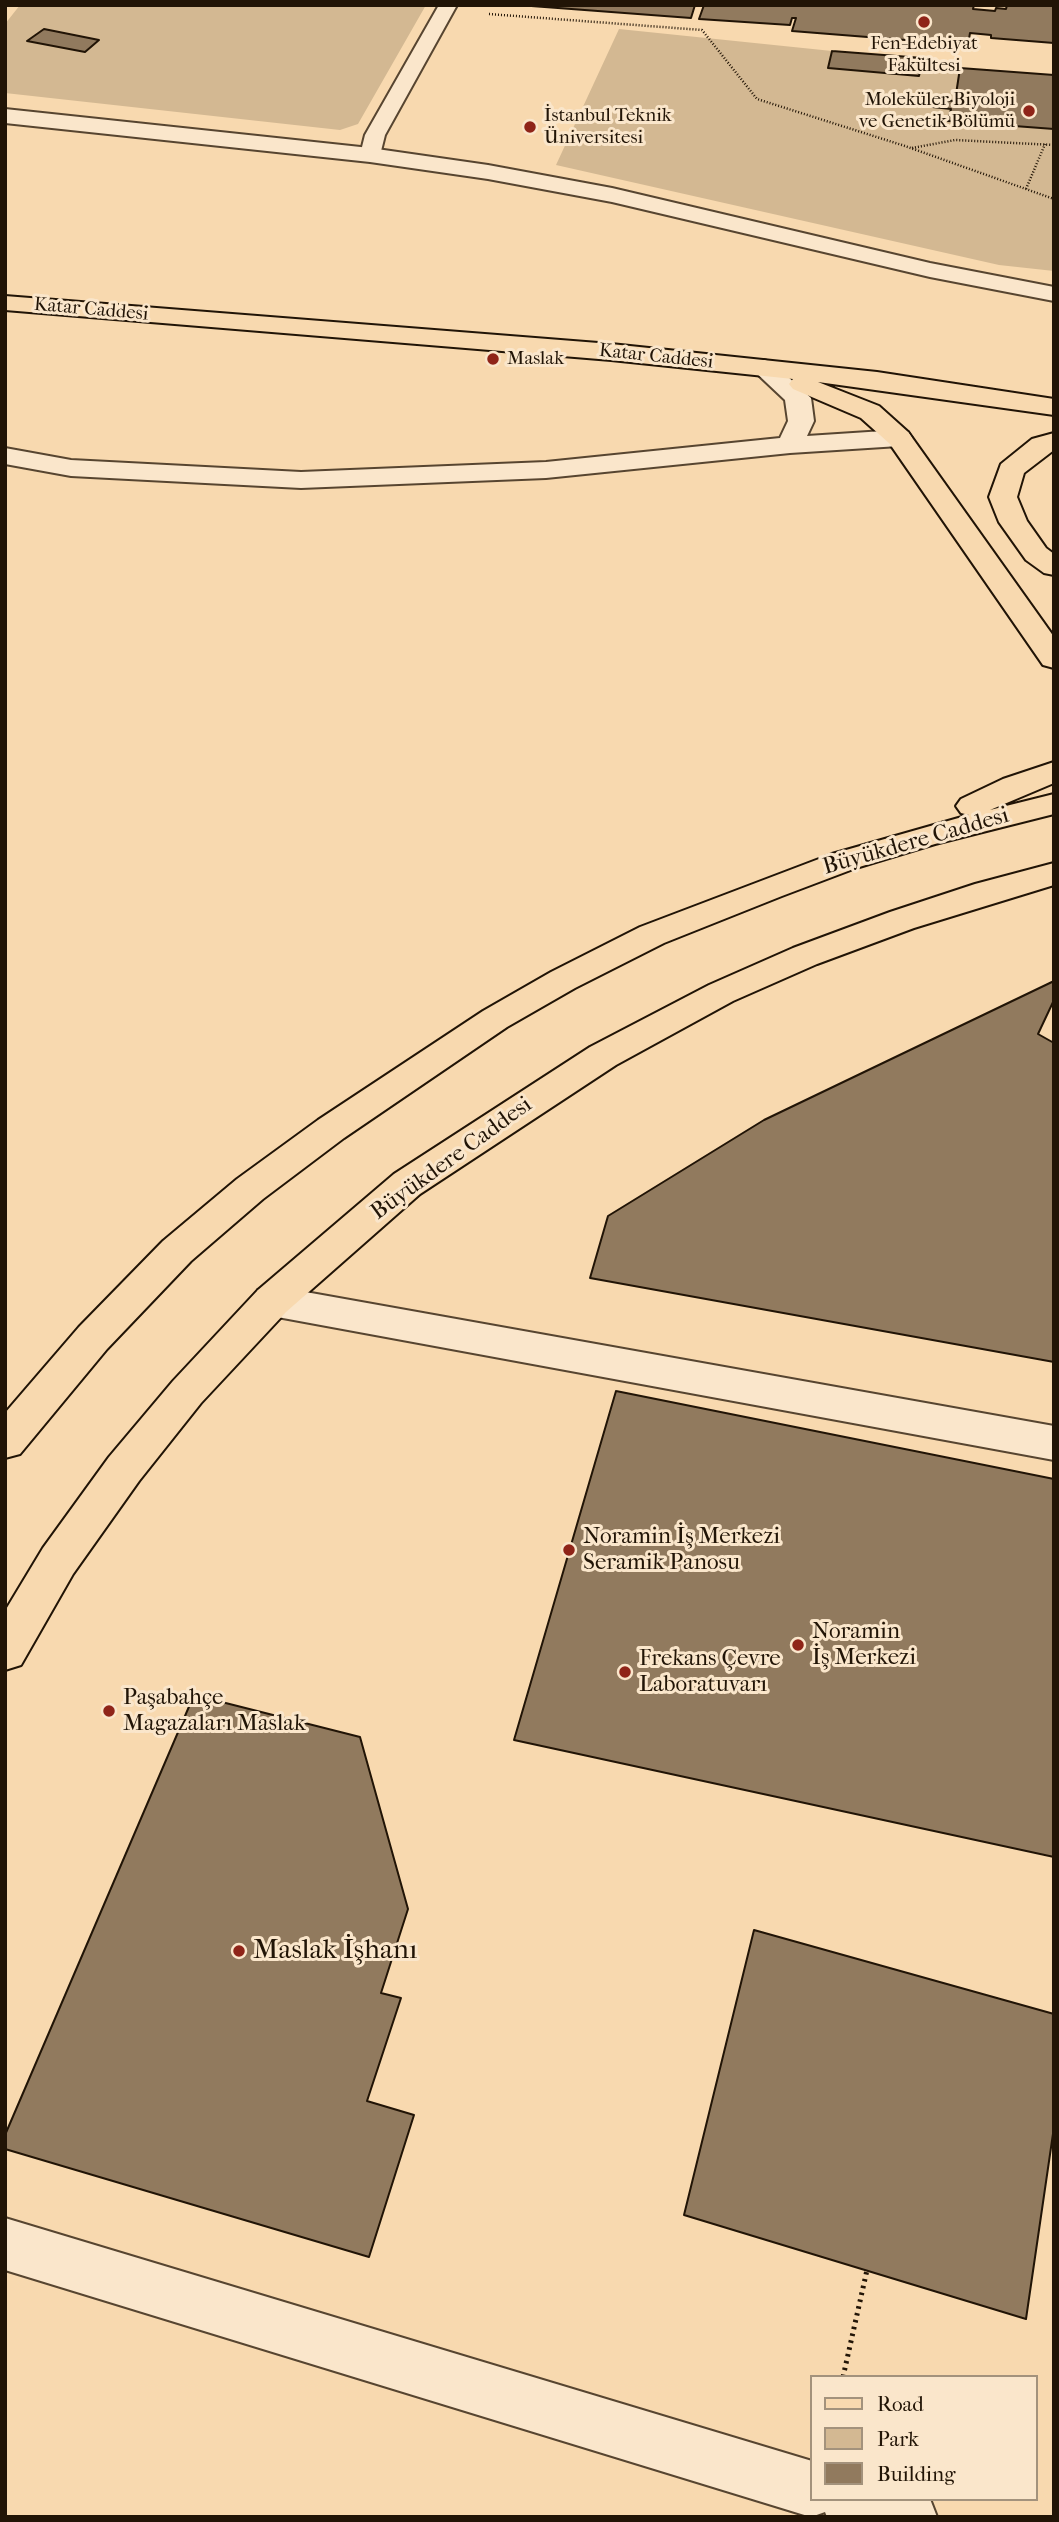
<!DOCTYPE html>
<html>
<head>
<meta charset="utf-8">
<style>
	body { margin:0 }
	#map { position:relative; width:1059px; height:2522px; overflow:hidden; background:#f8d9af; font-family:"IM FELL French Canon",serif }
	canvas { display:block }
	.frame { position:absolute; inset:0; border:7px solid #211406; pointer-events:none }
	.legend { position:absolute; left:810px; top:2375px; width:228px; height:126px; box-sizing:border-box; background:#fae6cb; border:2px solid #a3927c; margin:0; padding:9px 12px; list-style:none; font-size:21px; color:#211406 }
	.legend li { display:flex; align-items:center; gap:14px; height:35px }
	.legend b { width:35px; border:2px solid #a3927c }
</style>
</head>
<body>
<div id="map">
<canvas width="1059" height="2522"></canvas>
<div class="frame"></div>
<ul class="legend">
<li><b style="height:9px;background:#f8d9af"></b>Road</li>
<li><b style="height:19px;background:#d3b892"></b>Park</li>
<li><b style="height:19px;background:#917a5e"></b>Building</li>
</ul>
</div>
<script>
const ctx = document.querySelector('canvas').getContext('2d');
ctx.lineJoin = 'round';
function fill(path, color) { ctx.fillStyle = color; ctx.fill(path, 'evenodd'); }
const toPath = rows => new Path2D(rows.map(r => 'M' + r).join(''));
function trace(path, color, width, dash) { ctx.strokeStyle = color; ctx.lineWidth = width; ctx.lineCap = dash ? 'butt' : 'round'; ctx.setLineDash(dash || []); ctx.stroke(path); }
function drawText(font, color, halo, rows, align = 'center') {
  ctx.font = font + ' "IM FELL French Canon",serif'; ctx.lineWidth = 6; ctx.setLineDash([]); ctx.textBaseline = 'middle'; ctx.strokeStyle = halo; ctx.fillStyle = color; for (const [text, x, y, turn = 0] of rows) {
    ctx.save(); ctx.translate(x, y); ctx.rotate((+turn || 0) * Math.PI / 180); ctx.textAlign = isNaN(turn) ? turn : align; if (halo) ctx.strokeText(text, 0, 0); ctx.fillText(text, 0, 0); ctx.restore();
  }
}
const green = toPath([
	[20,5,426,5,358,124,340,130,5,93,5,24],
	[619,29,832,51,829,68,918,76,922,63,960,68,955,101,925,99,923,106,951,109,949,120,1054,129,1054,271,999,265,556,165]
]);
const building = toPath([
	[518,5,695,5,691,18,518,5],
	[704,5,974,5,973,9,995,11,996,8,1006,9,1007,5,1054,5,1054,43,991,38,991,35,970,33,968,45,792,31,796,18,792,18,790,25,699,19,704,5],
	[44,29,99,40,85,52,27,41,44,29],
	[832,51,923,58,919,76,828,68,832,51],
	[960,68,1054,75,1054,129,948,121,951,109,923,106,925,99,955,101,960,68],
	[1054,981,1054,1362,590,1278,608,1216,764,1120,1054,981],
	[1054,1000,1054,1043,1038,1034,1054,1000],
	[616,1391,1054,1479,1054,1857,514,1740,616,1391],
	[194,1695,360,1737,408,1909,381,1993,401,1998,367,2101,414,2115,369,2257,5,2149,5,2135,194,1695],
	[754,1930,1054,2014,1054,2127,1026,2319,684,2215,754,1930]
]);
const pathFar1 = toPath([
	[489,14,702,30,757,99,905,146,1054,199],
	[912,148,955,140,1054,145],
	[1026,189,1045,144]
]);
const path = toPath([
	[843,2377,867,2270]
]);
const lane = toPath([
	[439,5,457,5,385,135,380,155,370,161,363,159,360,155,365,135,439,5]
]);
const street = toPath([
	[5,109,370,148,488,165,612,188,930,263,1054,287,1054,301,930,277,612,202,488,179,370,162,5,123,5,109],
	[764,360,773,363,811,398,814,421,807,436,899,430,908,432,912,438,908,444,899,446,790,453,546,478,301,488,71,476,5,464,5,448,71,460,301,472,546,462,780,438,788,421,785,400,751,368,755,363,764,360],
	[272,1286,1054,1426,1054,1460,272,1316,258,1312,252,1301,258,1290,272,1286],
	[5,2218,812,2461,812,2499,930,2499,937,2517,827,2517,825,2512,811,2517,5,2270,5,2218]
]);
const primary = toPath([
	[5,296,611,344,877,372,1054,399,1054,415,818,382,879,406,908,432,1054,637,1054,668,1043,665,890,444,861,418,793,389,789,384,793,379,611,360,5,310,5,296],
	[1054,433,1054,450,1024,473,1017,497,1027,521,1046,548,1054,554,1054,575,1044,573,1026,560,999,522,989,497,1001,464,1032,439,1054,433],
	[1054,762,1054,783,990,810,1054,794,1054,814,935,844,856,868,782,896,664,943,575,988,507,1027,344,1138,263,1199,191,1261,107,1349,20,1454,5,1458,5,1413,79,1327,163,1241,237,1179,318,1120,483,1011,551,972,640,927,832,854,969,815,961,813,956,806,961,799,1003,779,1054,762],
	[1054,863,1054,885,914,928,817,964,733,1001,616,1065,420,1194,286,1312,201,1403,139,1481,73,1574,21,1665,5,1670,5,1611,43,1548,109,1457,173,1381,258,1290,394,1174,590,1047,709,985,793,948,890,912,975,884,1054,863]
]);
const markers = [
	[924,22,7,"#8f2418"],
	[1029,111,7,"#8f2418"],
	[530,127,7,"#8f2418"],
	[493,359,7,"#8f2418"],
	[569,1550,7,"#8f2418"],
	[798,1645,7,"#8f2418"],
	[625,1672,7,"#8f2418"],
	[109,1711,7,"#8f2418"],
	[239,1951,7,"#8f2418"]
];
const farPoinames = [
	["Fen-Edebiyat",924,44,"center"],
	["Fakültesi",924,66,"center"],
	["Moleküler Biyoloji",1015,100,"right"],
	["ve Genetik Bölümü",1015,122,"right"],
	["İstanbul Teknik",544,116],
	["Üniversitesi",544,138],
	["Maslak",507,359]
];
const farStreetnames = [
	["Katar Caddesi",91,310,5],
	["Katar Caddesi",656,357,6]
];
const streetNames = [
	["Büyükdere Caddesi",916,842,-16],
	["Büyükdere Caddesi",452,1159,-36]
];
const poiNames = [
	["Noramin İş Merkezi",583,1537],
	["Seramik Panosu",583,1563],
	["Noramin",812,1632],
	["İş Merkezi",812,1658],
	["Frekans Çevre",639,1659],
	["Laboratuvarı",639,1685],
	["Paşabahçe",123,1698],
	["Magazaları Maslak",123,1724]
];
const nearPoinames = [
	["Maslak İşhanı",253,1951]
];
fill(green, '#d3b892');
fill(building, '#917a5e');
trace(building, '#211406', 2);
trace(lane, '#574530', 4);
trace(street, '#574530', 4);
trace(primary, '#211406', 4);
trace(pathFar1, '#211406', 2.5, [1, 2]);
trace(path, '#211406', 5, [2.5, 4.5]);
fill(lane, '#fae6cb');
fill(street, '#fae6cb');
fill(primary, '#f8d9af');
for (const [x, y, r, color] of markers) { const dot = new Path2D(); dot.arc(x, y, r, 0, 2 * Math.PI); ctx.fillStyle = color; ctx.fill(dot); trace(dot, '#fae6cb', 2.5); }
drawText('19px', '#211406', '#fae6cb', farPoinames, 'left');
drawText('19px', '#211406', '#fae6cb', farStreetnames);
drawText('23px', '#211406', '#fae6cb', streetNames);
drawText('23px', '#211406', '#fae6cb', poiNames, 'left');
drawText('28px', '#211406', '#fae6cb', nearPoinames, 'left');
</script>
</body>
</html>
